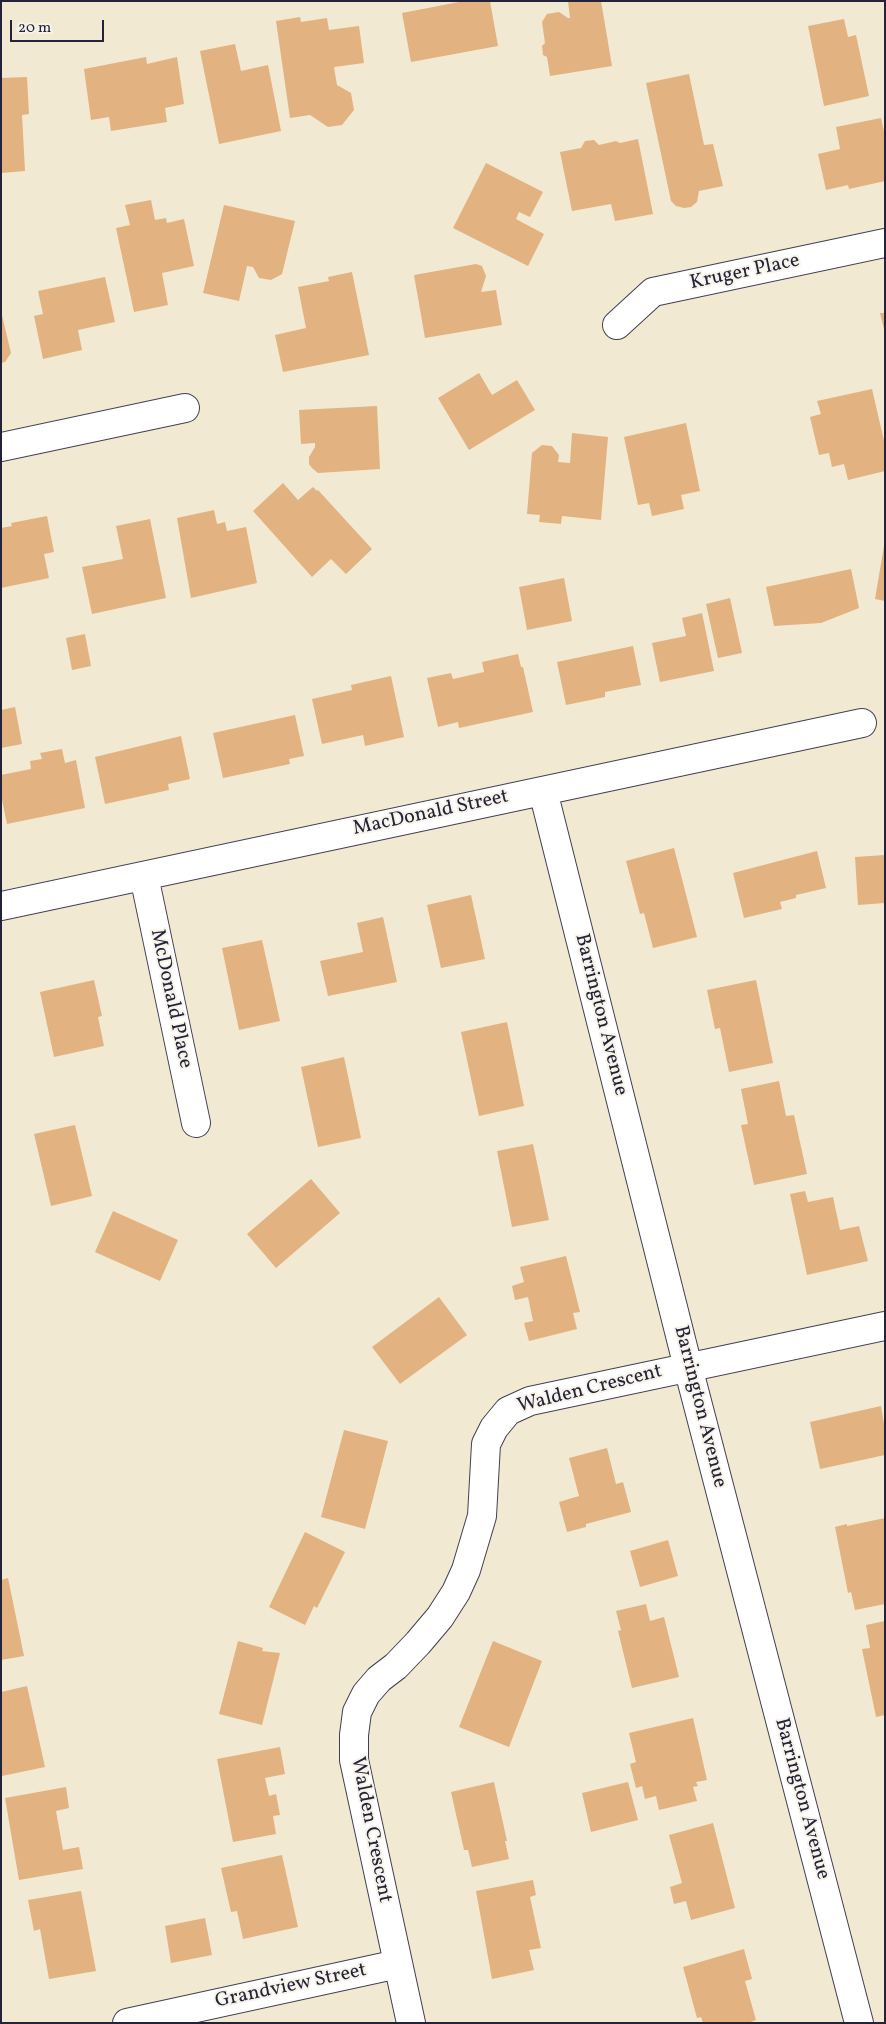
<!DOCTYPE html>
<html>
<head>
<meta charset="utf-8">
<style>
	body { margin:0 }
	#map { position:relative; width:886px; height:2024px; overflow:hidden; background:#f2e9d2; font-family:Vollkorn,serif }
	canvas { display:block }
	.frame { position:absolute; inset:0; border:2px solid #22223b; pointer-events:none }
	.scale { position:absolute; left:10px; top:20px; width:94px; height:22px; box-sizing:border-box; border:2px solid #22223b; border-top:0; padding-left:6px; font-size:15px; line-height:18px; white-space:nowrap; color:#22223b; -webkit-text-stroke:4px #f7f3e8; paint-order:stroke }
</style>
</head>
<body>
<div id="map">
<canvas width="886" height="2024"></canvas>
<div class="frame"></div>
<div class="scale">20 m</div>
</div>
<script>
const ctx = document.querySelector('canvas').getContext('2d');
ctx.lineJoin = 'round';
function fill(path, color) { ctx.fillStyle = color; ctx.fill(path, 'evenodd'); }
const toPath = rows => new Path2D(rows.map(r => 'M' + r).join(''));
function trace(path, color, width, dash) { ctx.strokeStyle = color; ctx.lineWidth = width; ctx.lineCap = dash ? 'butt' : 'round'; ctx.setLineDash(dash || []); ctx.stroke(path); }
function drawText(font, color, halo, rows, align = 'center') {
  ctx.font = font + ' Vollkorn,serif'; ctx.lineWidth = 4; ctx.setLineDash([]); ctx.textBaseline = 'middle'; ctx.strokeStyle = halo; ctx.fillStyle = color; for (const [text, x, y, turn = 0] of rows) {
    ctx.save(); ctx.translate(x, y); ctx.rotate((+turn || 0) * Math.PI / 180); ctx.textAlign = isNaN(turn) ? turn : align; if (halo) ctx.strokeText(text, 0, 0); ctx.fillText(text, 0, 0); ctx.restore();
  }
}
const building = toPath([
	[464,1,490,1,498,46,411,62,402,13],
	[568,1,601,1,612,66,550,76,547,57,543,55,542,46,545,43,542,22,547,14,559,12,568,18,570,18],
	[300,17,301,22,327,18,329,30,359,26,364,63,334,67,337,85,351,93,354,110,342,125,328,127,310,115,290,118,276,21],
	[844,19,848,37,856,35,869,96,824,106,808,26],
	[235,44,241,71,268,65,281,131,219,144,200,51],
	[146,57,147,64,177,57,184,104,165,108,167,122,111,131,109,117,91,120,84,69],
	[689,74,704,145,713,144,723,186,699,191,697,202,691,207,684,208,676,206,671,201,646,83],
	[27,77,29,114,22,115,25,171,1,173,1,78],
	[881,118,885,136,885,181,849,189,848,185,826,190,818,154,840,149,836,127],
	[638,139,653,214,615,221,611,204,572,211,560,152,581,148,585,141,594,140,599,145,616,141,620,143],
	[486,163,543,192,530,217,519,212,516,219,544,234,528,266,453,228],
	[151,200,155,220,166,218,167,223,184,219,194,266,162,273,168,305,134,312,116,228,130,225,125,205],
	[224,205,295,221,282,274,271,280,259,278,253,267,247,266,239,301,203,293],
	[476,264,482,266,486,276,481,292,496,290,502,325,425,338,414,275],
	[352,272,369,355,283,372,275,335,306,328,298,287,329,281,328,277],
	[105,277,115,322,78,330,82,350,43,359,34,316,43,314,38,291],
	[1,311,11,353,5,362,1,363],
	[880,313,885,313,885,329,884,329],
	[479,373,492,395,517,380,535,410,469,450,438,398],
	[872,389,885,445,885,471,848,480,844,464,832,467,829,453,819,455,810,417,821,414,817,401],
	[377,406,380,469,318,473,312,468,309,464,309,457,315,447,315,443,301,444,299,410],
	[686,423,700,491,681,495,684,509,652,516,649,503,638,505,624,437],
	[572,433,608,437,601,520,562,516,561,524,539,522,540,515,527,514,532,453,542,445,552,446,559,455,558,462,570,463],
	[283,483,298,500,313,487,317,491,318,490,372,549,346,574,331,559,312,577,253,511],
	[214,510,217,524,225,522,227,531,246,527,257,583,191,598,177,518],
	[47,516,54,552,44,554,49,578,1,588,1,528,12,526,11,523],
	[150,519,166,598,92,614,82,567,123,559,116,526],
	[884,546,885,546,885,601,875,599],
	[851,569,859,608,821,623,774,626,766,587],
	[564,578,572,621,527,630,519,587],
	[730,598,742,653,718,658,706,604],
	[702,613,714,671,660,682,652,643,686,636,682,618],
	[85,634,91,666,72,670,66,638],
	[633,646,641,685,605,692,605,697,566,705,557,662],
	[518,654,521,667,523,667,533,712,459,728,458,722,438,727,427,678,451,673,453,679,484,672,482,662],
	[391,676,404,737,365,746,363,735,322,744,312,699,352,690,351,685],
	[15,707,22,744,1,748,1,710],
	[295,715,304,756,289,759,290,764,223,778,213,733],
	[181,736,190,779,168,784,169,790,105,804,95,757],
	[62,749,65,763,76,760,85,808,7,824,1,795,1,775,31,769,30,761,42,759,40,753],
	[674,848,697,937,653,948,644,913,640,914,626,861],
	[817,851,826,888,796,895,796,898,780,902,782,909,744,918,733,873],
	[885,855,885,903,858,905,855,857],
	[471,895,485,959,441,968,427,905],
	[383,917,397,982,328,996,320,961,363,952,357,923],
	[262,940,280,1021,239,1030,222,948],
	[94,980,102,1016,98,1017,104,1046,54,1057,40,992],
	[756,980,773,1063,729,1072,720,1028,715,1029,707,990],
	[507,1022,524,1106,479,1116,461,1032],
	[344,1057,361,1138,318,1147,301,1067],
	[779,1081,786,1116,794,1115,807,1174,754,1185,741,1125,748,1124,741,1089],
	[75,1125,92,1196,51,1206,34,1134],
	[533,1144,549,1220,512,1227,497,1151],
	[311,1179,340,1213,276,1268,247,1234],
	[805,1191,808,1202,833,1197,840,1230,859,1226,868,1261,807,1275,790,1194],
	[113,1211,178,1240,160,1281,95,1252],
	[566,1256,580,1312,573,1313,577,1329,529,1341,524,1323,533,1321,528,1297,515,1300,512,1286,524,1282,520,1267],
	[439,1297,467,1335,400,1384,372,1347],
	[881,1406,885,1430,885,1455,820,1469,810,1422],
	[344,1430,388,1441,365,1529,321,1517],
	[607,1448,616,1484,623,1482,631,1512,586,1524,586,1527,567,1532,559,1502,579,1496,569,1458],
	[885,1518,885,1604,855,1610,851,1592,848,1593,835,1527,847,1524,847,1526],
	[305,1532,345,1552,317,1608,314,1606,305,1625,269,1607],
	[668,1540,678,1576,640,1587,630,1551],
	[8,1578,24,1656,1,1660,1,1580],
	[646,1604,650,1621,664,1617,679,1677,632,1688,618,1631,621,1630,616,1611],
	[885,1621,885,1715,876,1717,862,1649,870,1648,866,1625],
	[238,1641,263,1648,262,1651,280,1653,262,1725,219,1714],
	[493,1641,542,1661,509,1747,459,1727],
	[27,1686,45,1767,2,1776,1,1692],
	[693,1718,707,1780,696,1782,698,1786,693,1787,697,1801,659,1810,656,1796,645,1799,642,1786,636,1788,630,1764,636,1762,629,1733],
	[280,1747,285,1774,265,1778,269,1796,276,1794,280,1815,273,1816,276,1834,233,1842,217,1759],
	[494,1782,507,1841,505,1841,509,1859,472,1867,468,1850,464,1850,451,1792],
	[628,1782,638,1820,591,1832,582,1793],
	[66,1787,69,1808,56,1811,63,1850,79,1847,83,1869,19,1880,5,1798],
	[713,1823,735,1908,691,1920,686,1901,674,1904,670,1887,682,1883,669,1835],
	[282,1855,298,1927,243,1939,237,1911,231,1912,221,1868],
	[533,1880,536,1895,530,1897,541,1948,529,1950,534,1970,492,1979,476,1891],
	[81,1891,96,1971,49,1979,40,1929,34,1931,28,1900],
	[205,1918,212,1955,171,1963,165,1926],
	[744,1949,752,1979,745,1981,756,2020,748,2023,703,2023,701,2017,697,2018,683,1967]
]);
const street = toPath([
	[617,325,653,292,885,243],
	[1,447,185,408],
	[543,791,688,1367,859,2023],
	[144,876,196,1123],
	[1,906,862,723],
	[127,2023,398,1964],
	[411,2023,354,1760,354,1735,357,1712,366,1694,379,1679,396,1666,418,1643,440,1617,456,1592,466,1570,482,1516,486,1444,494,1428,508,1411,530,1401,885,1326]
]);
const streetNames = [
	["Kruger Place",745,273,-12],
	["MacDonald Street",431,814,-12],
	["McDonald Place",170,999,78],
	["Barrington Avenue",600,1015,76],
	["Walden Crescent",590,1390,-14],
	["Barrington Avenue",699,1407,76],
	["Barrington Avenue",801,1799,75],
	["Walden Crescent",370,1830,79],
	["Grandview Street",291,1987,-12]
];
fill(building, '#e2b280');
trace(street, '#414052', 30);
trace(street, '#fff', 28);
drawText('20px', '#22223b', '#f7f3e8', streetNames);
</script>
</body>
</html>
